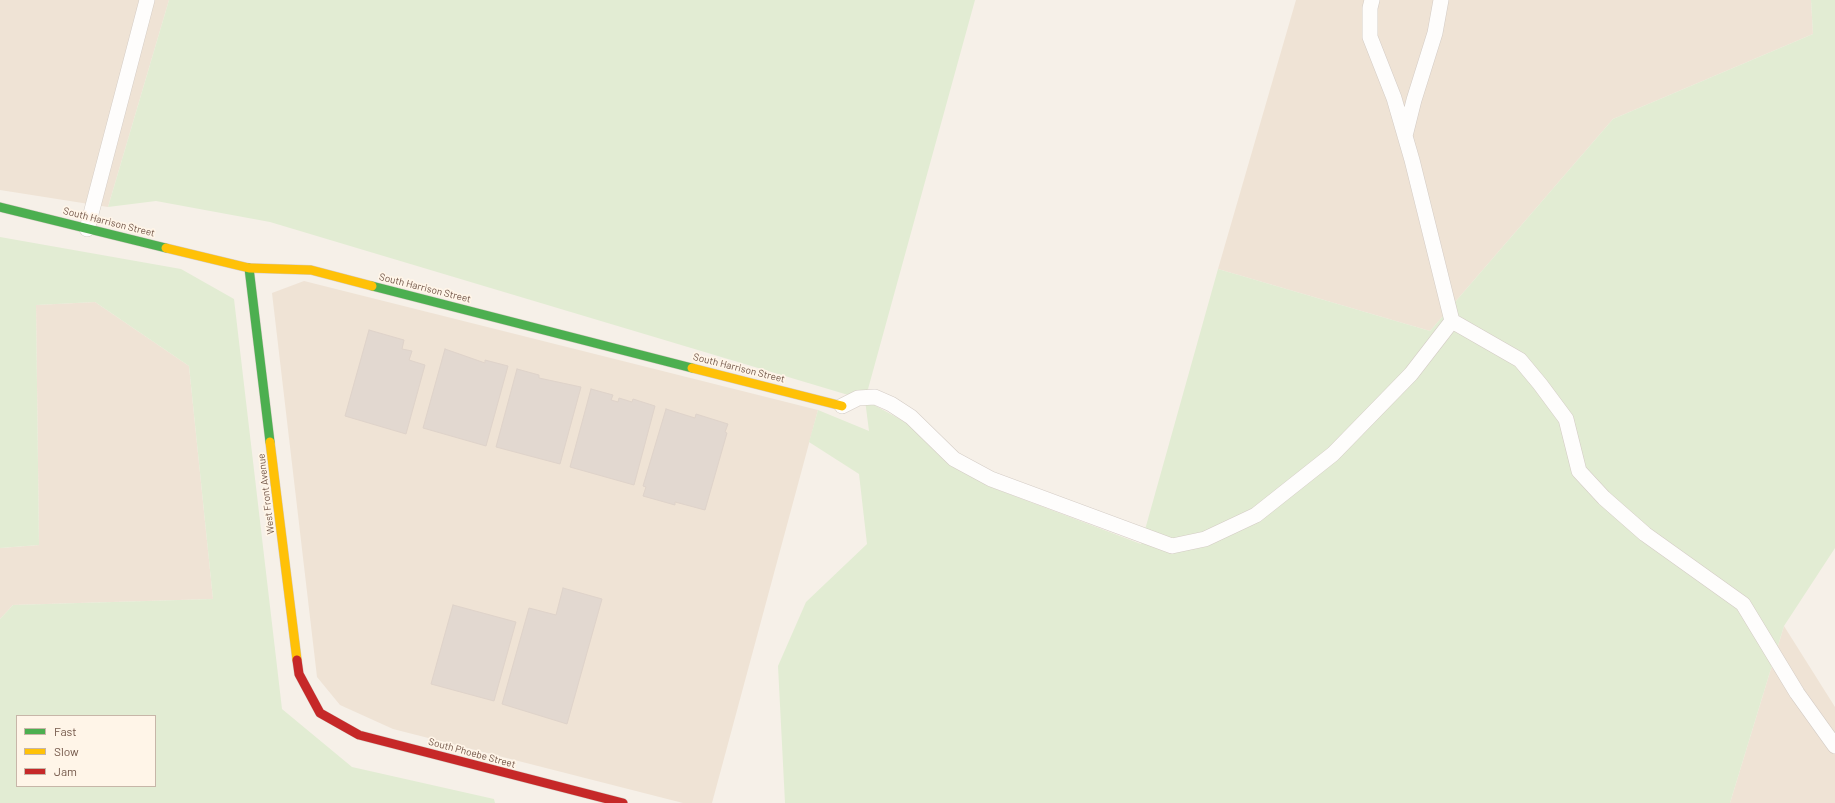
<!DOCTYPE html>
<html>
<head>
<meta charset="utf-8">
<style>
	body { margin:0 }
	#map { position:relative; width:1835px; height:803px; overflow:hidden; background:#f6f0e8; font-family:Barlow,sans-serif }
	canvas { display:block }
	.legend { position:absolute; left:16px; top:715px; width:140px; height:72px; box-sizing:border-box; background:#fff5e8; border:1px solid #c7b6a8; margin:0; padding:5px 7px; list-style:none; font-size:12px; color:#735749 }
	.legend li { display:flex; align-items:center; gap:8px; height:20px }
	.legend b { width:20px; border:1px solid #c7b6a8 }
</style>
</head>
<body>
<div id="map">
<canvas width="1835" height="803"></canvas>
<ul class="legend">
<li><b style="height:5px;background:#4caf50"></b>Fast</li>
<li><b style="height:5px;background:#ffc107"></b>Slow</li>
<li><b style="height:5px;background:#c62828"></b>Jam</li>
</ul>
</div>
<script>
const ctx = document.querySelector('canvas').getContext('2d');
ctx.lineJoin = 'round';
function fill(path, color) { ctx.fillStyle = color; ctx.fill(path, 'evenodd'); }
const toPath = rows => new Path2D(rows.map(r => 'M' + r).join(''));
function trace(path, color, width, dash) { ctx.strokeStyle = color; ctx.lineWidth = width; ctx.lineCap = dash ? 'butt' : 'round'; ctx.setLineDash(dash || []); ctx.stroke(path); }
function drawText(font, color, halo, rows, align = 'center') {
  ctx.font = font + ' Barlow,sans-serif'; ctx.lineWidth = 3.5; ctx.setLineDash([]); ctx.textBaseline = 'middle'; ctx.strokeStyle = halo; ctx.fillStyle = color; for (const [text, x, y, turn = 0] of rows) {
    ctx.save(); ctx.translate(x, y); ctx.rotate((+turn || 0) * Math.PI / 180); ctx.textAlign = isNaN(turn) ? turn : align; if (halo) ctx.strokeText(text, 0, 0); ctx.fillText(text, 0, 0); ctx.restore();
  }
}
const residential = toPath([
	[0,0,169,0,108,207,0,190],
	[1296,0,1811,0,1813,34,1613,119,1430,331,1218,269],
	[304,281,818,410,712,803,683,803,393,729,340,705,317,677,272,293],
	[95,302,189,366,213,599,13,605,0,619,0,548,39,545,36,305],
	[1784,626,1835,707,1835,803,1730,803]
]);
const green = toPath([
	[169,0,975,0,865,400,907,423,951,463,988,486,1141,544,1218,269,1430,331,1613,119,1813,34,1811,0,1835,0,1835,548,1784,626,1730,803,785,803,778,666,806,602,867,544,859,474,809,442,818,410,869,431,865,400,270,222,156,201,108,207],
	[0,237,181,269,234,299,282,709,352,767,494,799,495,803,0,803,0,619,13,605,213,599,189,366,95,302,36,305,39,545,0,548],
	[17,716,155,716,155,786,17,786]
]);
const building = toPath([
	[369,330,404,340,402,349,412,351,409,360,425,365,406,434,345,416,369,330],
	[445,349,485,363,485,360,508,366,486,446,423,428,445,349],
	[517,369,539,375,539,378,581,387,560,464,496,447,517,369],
	[591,389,613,395,611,400,618,402,619,398,632,402,633,399,655,406,634,485,570,467,591,389],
	[666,409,695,418,696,414,728,424,725,432,727,433,705,510,675,502,675,505,643,496,646,487,643,486,666,409],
	[563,588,602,599,567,724,502,704,529,608,556,615,563,588],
	[453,605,516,622,494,701,431,684,453,605]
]);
const lane = toPath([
	[1405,136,1414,100,1435,33,1441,0],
	[87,229,147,0],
	[1452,321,1520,360,1540,384,1566,419,1579,471,1604,498,1645,534,1743,604,1797,693,1835,746],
	[842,406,858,398,875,397,891,404,911,417,954,459,991,479,1172,546,1205,539,1256,515,1333,454,1411,374,1452,321,1412,160,1394,98,1370,37,1370,8,1372,0]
]);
const fast = toPath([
	[0,207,166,248],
	[249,268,270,442],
	[372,286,692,368]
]);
const slow = toPath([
	[166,248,249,268,311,270,372,286],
	[692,368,842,406],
	[270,442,297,660]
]);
const jam = toPath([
	[297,660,299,674,320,713,359,735,623,803]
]);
const streetNames = [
	["South Harrison Street",109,222,14],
	["South Harrison Street",425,288,14],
	["South Harrison Street",739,368,14],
	["West Front Avenue",266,494,-97],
	["South Phoebe Street",472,753,15]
];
fill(residential, '#efe3d5');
fill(green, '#e2ecd3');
fill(building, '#e2d8d0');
trace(building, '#dfd3ca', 1);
trace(lane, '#d4ccc5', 16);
trace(fast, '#d5ccc4', 10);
trace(slow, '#d5ccc4', 10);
trace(jam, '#d5ccc4', 10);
trace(lane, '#fefdfc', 15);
trace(fast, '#4caf50', 9);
trace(slow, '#ffc107', 9);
trace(jam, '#c62828', 9);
drawText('10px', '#735749', '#fff5e8', streetNames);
</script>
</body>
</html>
